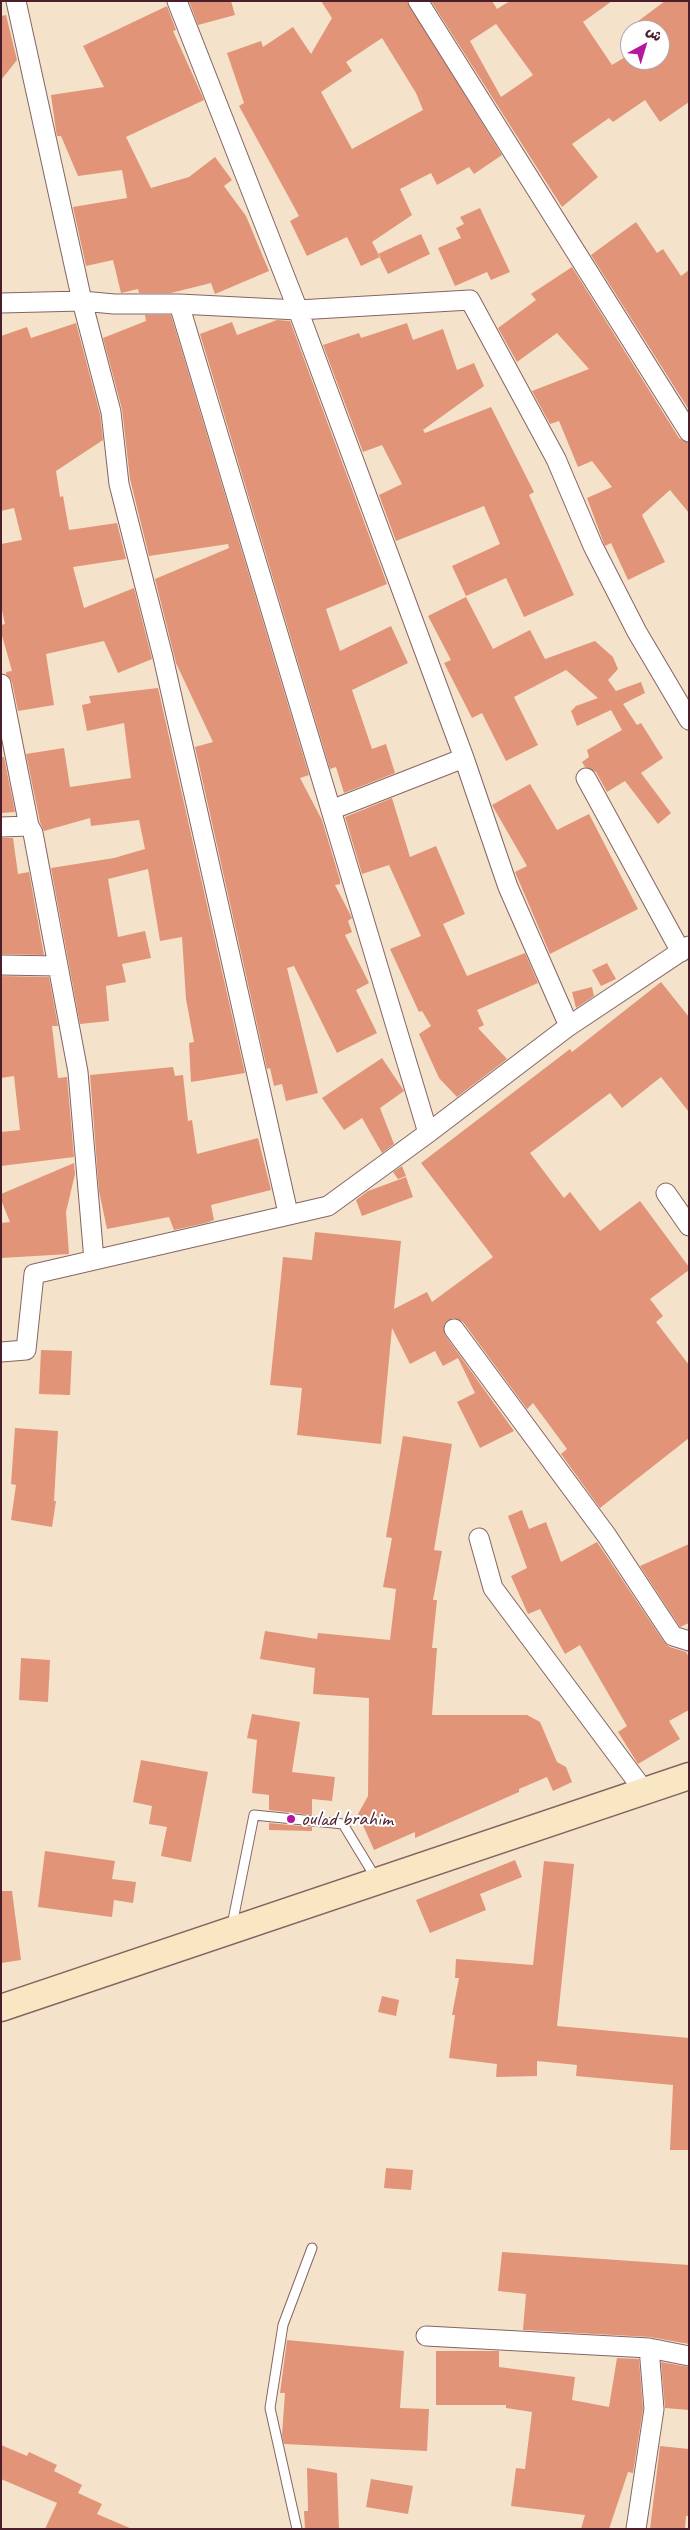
<!DOCTYPE html>
<html>
<head>
<meta charset="utf-8">
<style>
	body { margin:0 }
	#map { position:relative; width:690px; height:2530px; overflow:hidden; background:#f4e3ca; font-family:Caveat,"Playpen Sans Arabic",sans-serif }
	canvas { display:block }
	.frame { position:absolute; inset:0; border:2px solid #4a1f2b; pointer-events:none }
	.north { position:absolute; left:620px; top:20px; width:50px; height:50px; box-sizing:border-box; background:#fff; border:1px solid #b7a5aa; border-radius:50%; rotate:39deg; font-size:14px; font-weight:700; line-height:20px; text-align:center; color:#4a1f2b }
	.north::after { content:''; display:block; margin:auto; width:18px; height:22px; background:#b5179e; clip-path:polygon(50% 0,100% 100%,50% 72%,0 100%) }
</style>
</head>
<body>
<div id="map">
<canvas width="690" height="2530"></canvas>
<div class="frame"></div>
<div class="north">ش</div>
</div>
<script>
const ctx = document.querySelector('canvas').getContext('2d');
ctx.lineJoin = 'round';
function fill(path, color) { ctx.fillStyle = color; ctx.fill(path, 'evenodd'); }
const toPath = rows => new Path2D(rows.map(r => 'M' + r).join(''));
function trace(path, color, width, dash) { ctx.strokeStyle = color; ctx.lineWidth = width; ctx.lineCap = dash ? 'butt' : 'round'; ctx.setLineDash(dash || []); ctx.stroke(path); }
function drawText(font, color, halo, rows, align = 'center') {
  ctx.font = font + ' Caveat,sans-serif'; ctx.lineWidth = 4; ctx.setLineDash([]); ctx.textBaseline = 'middle'; ctx.strokeStyle = halo; ctx.fillStyle = color; for (const [text, x, y, turn = 0] of rows) {
    ctx.save(); ctx.translate(x, y); ctx.rotate((+turn || 0) * Math.PI / 180); ctx.textAlign = isNaN(turn) ? turn : align; if (halo) ctx.strokeText(text, 0, 0); ctx.fillText(text, 0, 0); ctx.restore();
  }
}
const building = toPath([
	[189,1,231,1,235,15,198,25],
	[321,1,407,1,502,155,474,174,469,167,437,185,431,173,400,189,412,215,372,242,380,257,361,266,347,237,307,256,290,221,299,216,239,106,244,103,227,53,261,41,263,47,293,27,311,54,332,18],
	[382,38,416,93,423,110,352,149,321,92,352,71,346,62],
	[431,1,492,1,497,9,510,1,612,1,583,22,612,65,630,54,630,60,660,60,660,30,637,30,633,25,665,1,689,1,689,102,660,122,645,100,613,122,609,118,572,144,598,177,562,207],
	[496,24,533,75,501,97,470,41],
	[167,6,176,30,173,31,204,100,126,137,151,188,189,177,215,157,232,180,224,186,246,216,269,271,215,294,211,283,171,293,139,293,138,289,121,293,113,260,86,266,73,207,127,198,122,170,78,176,61,136,57,136,56,131,51,95,104,87,83,46],
	[6,15,17,60,1,80,1,16],
	[480,208,510,272,491,280,487,272,455,286,438,248,461,238,456,228,464,224,460,217],
	[636,222,657,253,663,249,681,276,689,270,689,410,591,255],
	[421,234,430,254,388,274,378,254],
	[572,267,679,438,689,443,689,513,670,490,642,515,665,562,628,580,611,543,605,546,603,541,587,498,612,487,592,461,578,467,559,421,550,424,532,391,589,369,557,333,517,362,498,328,536,300,531,294],
	[145,315,171,315,309,775,300,778,322,820,340,880,340,884,335,885,352,918,348,921,352,932,345,935,369,983,356,990,377,1033,337,1053,294,966,287,968,318,1093,286,1101,282,1084,274,1086,270,1068,267,1069,195,747,213,742,176,663,155,579,229,548,228,544,149,556,130,479,122,409,103,338,146,321],
	[277,320,290,321,387,584,326,609,340,651,391,626,408,663,352,690,372,749,386,744,395,773,344,793,336,767,330,769,200,334,232,322,237,335],
	[76,323,100,414,103,440,56,471,60,497,63,496,69,530,117,523,126,559,73,567,84,608,134,588,152,659,118,673,104,641,46,654,54,705,18,711,12,682,6,674,6,672,12,671,1,632,1,625,5,624,1,606,1,544,22,540,14,508,1,511,1,336,27,327,31,338],
	[407,323,413,340,443,329,457,370,474,363,484,386,423,430,425,433,491,407,534,492,529,495,574,595,524,617,506,578,466,596,452,566,500,544,484,506,396,541,379,495,402,484,382,445,363,452,323,345,359,333,361,338],
	[466,597,493,649,530,630,545,659,595,641,613,657,618,669,608,680,616,691,641,682,645,693,623,704,637,725,641,723,663,758,641,773,671,813,658,824,625,781,607,792,596,772,585,767,582,762,589,757,587,750,622,730,611,710,577,726,571,711,576,706,598,698,566,670,514,697,538,745,506,761,482,713,472,718,444,663,451,660,428,616],
	[158,688,245,1073,191,1082,189,1043,194,1042,186,999,182,937,160,941,148,869,108,879,118,937,145,931,151,958,122,964,126,982,106,986,109,1021,80,1024,51,868,114,858,145,849,139,820,91,826,90,818,44,831,40,822,26,754,64,748,70,787,131,778,124,723,87,731,82,705,91,703,89,696],
	[1,757,4,757,15,812,1,813],
	[530,784,557,830,589,814,638,909,550,954,515,872,527,866,492,805],
	[392,798,410,857,436,846,465,914,443,924,467,976,525,953,538,983,477,1010,484,1025,478,1028,507,1059,457,1097,439,1078,419,1034,431,1026,422,1011,419,1012,390,949,421,936,389,865,362,874,345,817],
	[1,838,13,838,18,874,29,872,44,955,1,954],
	[607,963,616,979,601,986,592,970],
	[1,976,49,977,58,1026,52,1026,58,1078,67,1077,74,1157,1,1166,1,1132,20,1130,14,1076,1,1078],
	[661,982,689,1017,689,1112,661,1077,622,1108,610,1093,530,1153,564,1198,570,1192,600,1231,640,1201,689,1267,689,1270,650,1299,663,1316,656,1322,689,1365,689,1438,600,1508,561,1454,567,1449,533,1403,527,1409,463,1322,453,1318,444,1324,445,1335,514,1431,480,1448,457,1402,475,1393,458,1358,443,1366,435,1351,410,1364,392,1328,381,1444,297,1435,302,1388,270,1385,283,1257,312,1260,315,1232,401,1241,394,1309,427,1292,432,1302,493,1257,421,1163,570,1049,572,1052],
	[592,987,594,996,576,1008,572,992],
	[382,1058,404,1091,380,1108,394,1144,382,1153,362,1118,344,1130,322,1098],
	[173,1067,175,1076,183,1075,188,1121,192,1120,197,1154,258,1138,271,1190,211,1205,214,1220,206,1223,174,1230,169,1217,107,1229,99,1191,90,1075],
	[74,1163,75,1174,66,1212,69,1254,1,1258,1,1223,10,1222,1,1200,1,1194],
	[402,1166,406,1176,398,1179,393,1172],
	[406,1177,413,1197,362,1216,356,1200,368,1191],
	[41,1350,72,1351,70,1395,39,1394],
	[15,1428,58,1431,54,1501,56,1501,52,1527,11,1520,16,1485,11,1484],
	[403,1436,452,1444,434,1550,442,1551,433,1600,437,1600,432,1648,437,1648,432,1715,527,1715,540,1722,557,1762,566,1767,572,1782,553,1791,547,1777,519,1789,519,1792,415,1838,415,1832,374,1850,358,1814,368,1796,369,1698,313,1694,315,1668,260,1659,265,1631,317,1639,318,1633,390,1640,396,1589,383,1587,392,1538,386,1537],
	[522,1510,529,1529,546,1522,561,1562,597,1542,664,1642,670,1647,686,1652,689,1657,689,1710,669,1721,680,1739,638,1764,618,1732,627,1726,580,1645,565,1654,540,1609,528,1614,511,1576,527,1568,508,1516],
	[689,1544,689,1623,680,1627,640,1566],
	[21,1658,50,1660,48,1702,19,1700],
	[252,1714,300,1722,292,1772,335,1777,332,1801,312,1799,312,1815,269,1810,269,1795,252,1793,257,1740,247,1738],
	[141,1760,208,1772,191,1862,161,1856,167,1827,149,1824,152,1806,133,1802],
	[269,1823,312,1827,312,1831,269,1830],
	[45,1851,115,1861,112,1879,136,1882,133,1903,114,1900,112,1917,38,1907],
	[515,1860,522,1877,480,1894,486,1910,430,1933,416,1900],
	[544,1861,574,1864,557,2026,689,2038,689,2150,670,2150,673,2085,576,2076,577,2065,537,2061,537,2076,496,2077,497,2064,449,2058,455,2015,452,2015,459,1978,455,1978,456,1959,533,1965],
	[1,1891,12,1891,21,1960,1,1963],
	[382,1996,399,2000,396,2016,378,2012],
	[386,2168,413,2170,411,2190,384,2188],
	[502,2252,689,2265,689,2344,650,2337,523,2330,526,2294,498,2291],
	[287,2340,404,2351,400,2408,429,2409,427,2451,284,2444,282,2435,285,2393,280,2393],
	[436,2351,499,2351,499,2367,575,2377,572,2400,609,2407,617,2358,639,2359,643,2409,633,2473,628,2472,609,2529,581,2529,585,2515,511,2506,516,2468,525,2469,532,2412,506,2408,506,2405,436,2405],
	[661,2362,689,2367,689,2410,665,2408],
	[1,2445,27,2456,29,2452,57,2465,54,2471,82,2485,78,2493,102,2504,97,2514,132,2529,45,2529,57,2503,1,2479],
	[660,2446,689,2449,689,2516,686,2516,685,2529,650,2529],
	[307,2468,337,2473,339,2529,305,2529,304,2511,308,2511],
	[371,2479,413,2486,408,2514,366,2507]
]);
const lane = toPath([
	[232,1925,254,1815,343,1824,377,1880],
	[297,2529,270,2408,283,2325,312,2248]
]);
const street = toPath([
	[16,1,82,301,111,412,119,484,163,657,288,1213],
	[177,1,298,310,464,758,508,887,569,1026],
	[418,1,689,432],
	[1,303,82,301,114,304,179,304,298,310,470,300,556,459,593,546,637,632,689,720],
	[179,304,428,1133],
	[1,684,29,826,33,833,78,1072,94,1260],
	[586,778,681,952],
	[331,810,464,758],
	[1,827,29,826],
	[1,965,58,966],
	[666,1193,689,1226],
	[454,1329,607,1536,673,1636,689,1641],
	[1,1352,26,1350,34,1274,328,1206,428,1133,569,1026,689,946],
	[479,1538,493,1588,645,1792],
	[426,2336,649,2348,689,2356],
	[636,2529,654,2409,649,2348]
]);
const secondary = toPath([
	[1,2008,689,1776]
]);
const markers = [
	[291,1819,5,"#b5179e"]
];
const poiNames = [
	["oulad brahim",301,1819]
];
fill(building, '#e19478');
trace(lane, '#866463', 11);
trace(street, '#866463', 21);
trace(secondary, '#866463', 29);
trace(lane, '#fff', 9);
trace(street, '#fff', 19);
trace(secondary, '#f9e7c3', 26);
for (const [x, y, r, color] of markers) { const dot = new Path2D(); dot.arc(x, y, r, 0, 2 * Math.PI); ctx.fillStyle = color; ctx.fill(dot); trace(dot, '#fff', 2); }
drawText('21px', '#4a1f2b', '#fff', poiNames, 'left');
</script>
</body>
</html>
